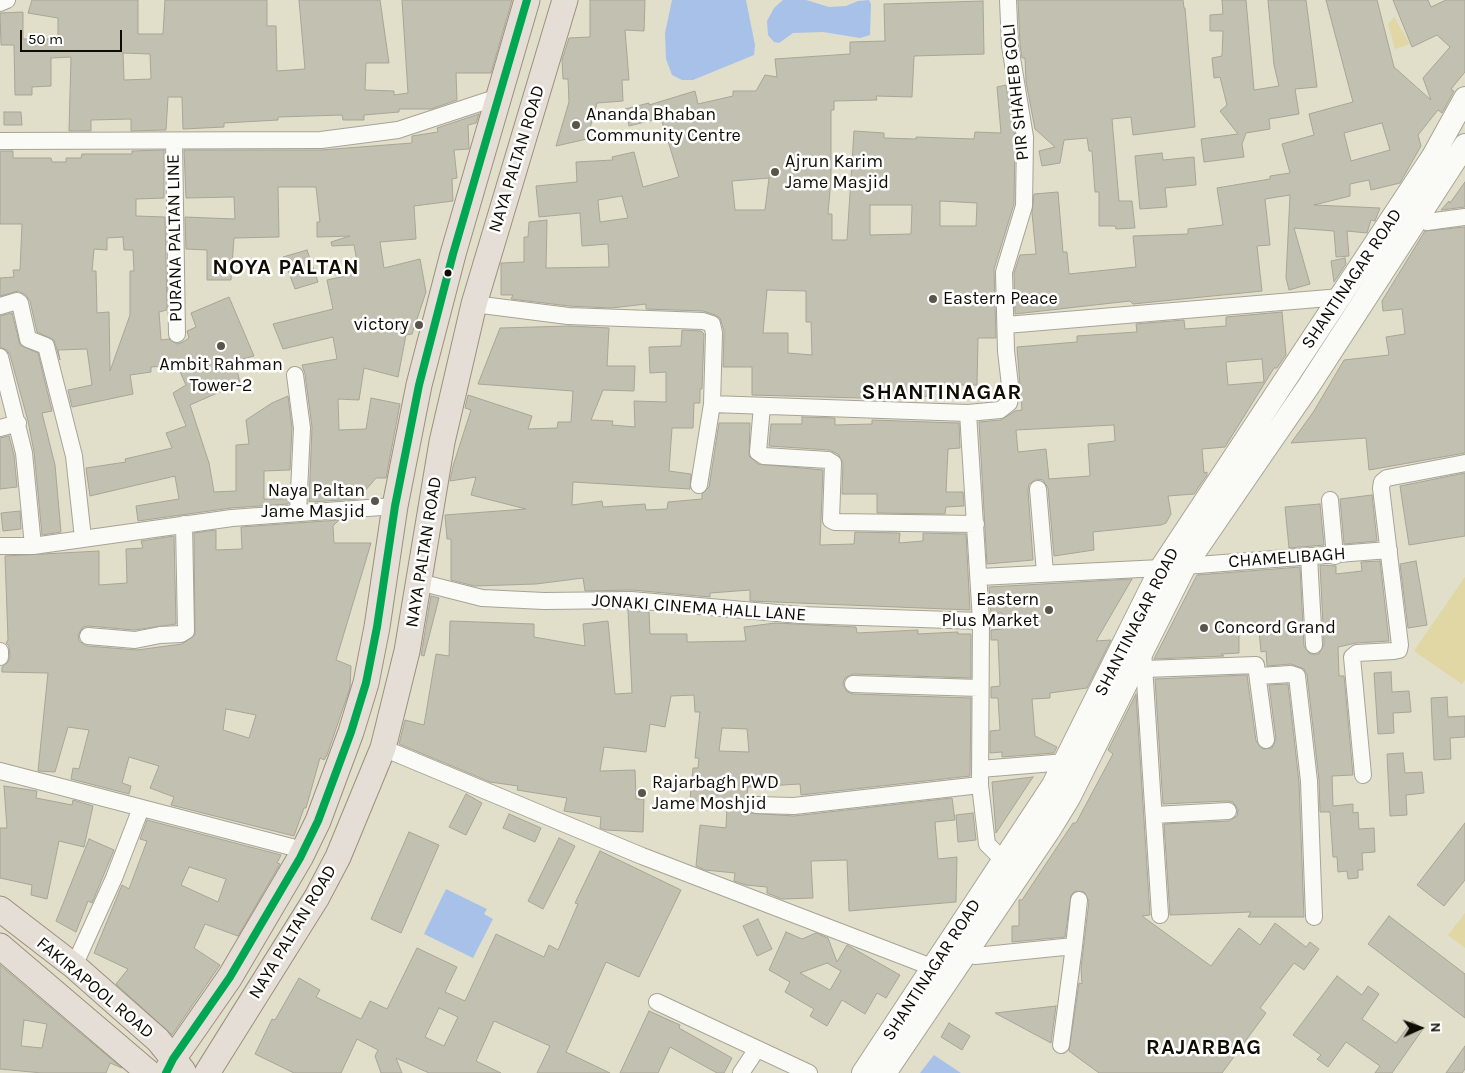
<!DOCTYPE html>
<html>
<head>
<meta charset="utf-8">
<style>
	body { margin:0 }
	#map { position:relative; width:1465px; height:1073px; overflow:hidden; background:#e1deca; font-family:Karla,sans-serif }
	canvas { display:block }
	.north { position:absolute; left:1395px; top:1003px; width:50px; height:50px; -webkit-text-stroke:4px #fff; paint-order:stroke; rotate:88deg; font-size:14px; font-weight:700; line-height:20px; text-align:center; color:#0f0d03 }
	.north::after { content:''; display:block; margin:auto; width:18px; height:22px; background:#0f0d03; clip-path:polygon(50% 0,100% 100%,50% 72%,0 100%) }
	.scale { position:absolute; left:20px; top:30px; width:102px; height:22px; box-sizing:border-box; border:2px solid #0f0d03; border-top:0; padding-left:6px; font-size:15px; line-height:18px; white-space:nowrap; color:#0f0d03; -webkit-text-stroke:4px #fff; paint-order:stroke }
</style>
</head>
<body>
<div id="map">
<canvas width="1465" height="1073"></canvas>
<div class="north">N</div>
<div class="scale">50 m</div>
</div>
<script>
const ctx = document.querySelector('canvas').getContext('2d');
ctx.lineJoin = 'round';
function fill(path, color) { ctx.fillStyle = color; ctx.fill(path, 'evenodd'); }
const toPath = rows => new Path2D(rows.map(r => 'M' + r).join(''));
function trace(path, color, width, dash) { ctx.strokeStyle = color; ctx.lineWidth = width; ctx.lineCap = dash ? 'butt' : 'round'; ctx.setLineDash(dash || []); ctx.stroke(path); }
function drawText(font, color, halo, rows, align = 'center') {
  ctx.font = font + ' Karla,sans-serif'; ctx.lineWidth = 5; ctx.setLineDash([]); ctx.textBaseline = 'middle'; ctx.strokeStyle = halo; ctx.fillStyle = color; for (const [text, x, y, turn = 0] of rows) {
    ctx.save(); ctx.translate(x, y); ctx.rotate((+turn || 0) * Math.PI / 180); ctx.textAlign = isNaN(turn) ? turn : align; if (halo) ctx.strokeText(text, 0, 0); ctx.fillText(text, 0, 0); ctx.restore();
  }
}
const green = toPath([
	[1394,17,1410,44,1395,49,1388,24],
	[1465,577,1465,680,1462,684,1414,651],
	[1465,913,1465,948,1448,935]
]);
const water = toPath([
	[672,0,746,0,755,45,754,55,693,80,682,80,672,75,666,59,665,33],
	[783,0,806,0,829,7,846,6,858,1,869,0,871,4,870,35,860,38,823,32,793,33,779,43,774,42,768,35,767,21,774,8],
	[446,889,487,909,484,914,493,919,473,958,424,934],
	[934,1055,961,1073,920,1073]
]);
const building = toPath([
	[32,0,138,0,138,34,163,34,165,0,267,0,267,26,276,26,277,71,305,69,299,0,380,0,389,63,366,63,365,90,394,91,394,95,408,93,402,0,512,0,491,73,456,73,457,100,431,109,399,109,399,112,364,115,364,120,343,120,342,115,278,117,278,120,224,123,224,127,183,129,182,97,168,97,166,130,131,131,131,119,91,120,91,131,69,131,71,57,51,58,51,86,32,87,32,95,15,95,14,45,1,45,0,13,23,12,23,39,58,39,58,18,28,13,32,0],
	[123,53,150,54,151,79,124,80,123,53],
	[590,0,645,0,644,31,625,30,629,80,622,80,623,101,597,103,587,139,556,146,569,102,568,79,563,79,562,60,569,38,590,37,590,0],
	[1018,0,1183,0,1184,8,1185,8,1195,127,1133,135,1131,117,1112,119,1119,201,1132,201,1135,228,1116,229,1115,226,1099,226,1099,192,1095,192,1092,151,1089,151,1087,138,1064,140,1060,163,1042,166,1039,151,1055,147,1035,129,1026,82,1025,58,1022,58,1020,45,1018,0],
	[1222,0,1246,0,1254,90,1279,86,1274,65,1268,0,1306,0,1317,87,1295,89,1299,114,1269,119,1270,129,1246,133,1242,144,1244,157,1204,162,1201,139,1238,134,1220,111,1227,105,1220,77,1214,78,1212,58,1222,56,1223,31,1210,31,1210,15,1223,14,1222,0],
	[1326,0,1377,0,1394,67,1431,100,1423,78,1450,47,1437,35,1412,47,1393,0,1428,0,1431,7,1446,0,1465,0,1465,72,1451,89,1454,91,1442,113,1438,110,1418,135,1421,146,1400,183,1371,190,1369,180,1350,184,1350,196,1314,205,1380,208,1375,221,1371,220,1367,233,1347,231,1349,256,1336,257,1334,231,1294,228,1310,284,1289,290,1286,278,1290,195,1265,199,1270,245,1257,246,1262,291,1133,304,1130,301,1015,314,1014,273,1020,255,1036,254,1032,213,1034,194,1058,192,1063,252,1067,252,1069,274,1136,267,1133,236,1188,234,1188,229,1223,225,1217,188,1270,179,1270,176,1290,173,1282,144,1314,135,1309,114,1353,102,1326,0],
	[1382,123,1390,150,1351,161,1344,133,1382,123],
	[983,1,984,54,914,56,912,97,876,96,877,100,834,101,834,110,831,110,831,179,828,214,832,214,832,240,847,240,854,131,884,133,884,138,916,139,916,137,974,139,975,132,1001,133,997,87,1006,85,1015,138,1014,204,994,269,996,338,978,338,977,385,932,385,932,396,898,399,752,395,752,367,723,367,724,331,720,318,715,315,703,311,646,309,646,304,611,308,569,306,511,299,513,295,501,295,501,263,524,262,524,237,528,237,529,222,547,220,546,268,609,267,608,244,582,246,580,213,539,217,536,186,577,182,576,162,613,160,612,157,634,152,643,187,679,177,661,118,629,126,625,109,649,103,649,105,695,91,698,104,733,96,733,91,756,91,765,75,777,77,775,59,850,54,850,42,885,41,884,4,983,1],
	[769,178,765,210,735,210,732,181,769,178],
	[622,196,628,218,600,222,598,200,622,196],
	[940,201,977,203,976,226,940,226,940,201],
	[870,205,912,205,911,234,870,235,870,205],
	[767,290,806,291,806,322,811,322,812,355,788,353,788,333,763,333,767,290],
	[4,112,21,112,22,125,4,125,4,112],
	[479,114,476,123,468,125,469,149,454,150,457,178,452,179,453,201,414,206,416,239,380,242,384,268,420,259,426,292,412,334,406,335,398,377,364,368,359,400,338,399,339,430,366,429,371,398,400,404,386,478,376,478,358,499,309,502,312,427,305,374,302,365,337,359,333,337,283,349,273,324,333,309,327,280,359,273,354,245,332,246,331,242,350,236,317,237,317,222,320,222,316,187,278,187,279,237,234,238,231,280,207,280,207,250,186,249,185,217,235,219,234,197,186,198,184,150,321,150,412,143,412,136,438,132,437,128,479,114],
	[164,150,164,198,136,199,136,216,165,217,167,310,159,312,161,340,169,339,177,344,183,342,189,338,187,331,196,327,191,313,229,297,254,356,235,361,240,383,190,405,209,463,214,492,236,491,236,445,249,444,246,420,272,403,288,396,292,428,290,470,264,471,264,499,289,499,288,504,231,508,138,521,136,506,179,499,175,476,90,496,86,468,126,462,125,459,172,448,166,433,186,426,173,393,186,385,177,365,151,367,151,372,130,375,133,394,72,407,68,390,92,385,87,349,58,350,60,360,54,340,37,332,30,301,26,295,18,291,0,296,0,278,14,277,13,270,20,270,22,224,0,224,0,151,13,151,13,158,51,158,52,162,66,162,66,158,81,158,82,154,132,154,132,151,164,150],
	[123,237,124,250,133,250,134,271,130,271,130,315,110,371,109,312,97,313,96,271,92,271,94,249,107,250,107,238,123,237],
	[1162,153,1163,160,1194,157,1196,185,1165,188,1167,207,1140,209,1135,156,1162,153],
	[1465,182,1465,207,1441,210,1449,201,1450,203,1465,182],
	[1465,227,1465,453,1369,470,1366,438,1291,443,1314,411,1344,360,1389,355,1386,337,1405,334,1402,309,1383,311,1382,301,1425,231,1465,227],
	[307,250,318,282,295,289,283,257,307,250],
	[1345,258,1346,264,1334,282,1331,261,1345,258],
	[1282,312,1286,355,1277,368,1274,368,1225,447,1202,449,1204,473,1207,472,1207,475,1194,494,1168,496,1171,514,1166,523,1161,525,1093,532,1094,550,1054,556,1048,488,1043,480,1037,479,1029,484,1028,490,1033,560,987,564,979,422,1001,420,1015,411,1022,410,1017,347,1077,342,1077,336,1137,332,1136,324,1184,320,1185,329,1226,326,1226,317,1282,312],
	[1262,359,1264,382,1228,385,1226,362,1262,359],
	[1114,425,1115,441,1088,444,1090,476,1049,479,1046,449,1018,452,1016,430,1114,425],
	[12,313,20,345,38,353,52,411,42,413,55,465,61,532,42,535,34,452,28,421,10,355,7,350,0,347,0,316,12,313],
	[570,326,609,328,607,366,635,366,634,391,603,390,591,420,613,421,612,425,635,427,634,401,666,402,666,372,650,373,649,347,681,346,682,330,701,331,704,334,702,389,700,389,700,403,694,403,693,428,672,428,669,471,691,474,690,489,573,482,572,505,602,501,603,507,645,504,646,510,667,509,668,502,702,499,702,494,709,487,719,423,750,423,749,456,758,464,823,470,820,545,854,544,855,532,900,533,899,543,923,541,923,533,966,534,970,610,750,601,750,590,710,593,710,597,632,590,585,591,583,578,536,584,474,586,451,580,451,539,447,539,445,515,526,509,471,495,476,477,450,481,453,466,471,410,465,408,468,395,532,416,528,429,557,428,558,422,571,422,573,391,478,384,500,328,570,326],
	[802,417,835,418,835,425,872,424,872,420,959,423,960,448,948,449,946,492,963,492,964,506,946,507,945,514,877,513,877,494,842,494,843,463,838,454,829,450,769,446,771,424,802,424,802,417],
	[9,436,14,455,17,487,0,489,0,438,9,436],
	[1465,473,1465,536,1409,545,1400,486,1465,473],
	[1372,495,1377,541,1344,544,1340,499,1372,495],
	[1320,504,1324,545,1289,548,1285,507,1320,504],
	[20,511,21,529,3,531,1,513,20,511],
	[339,520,333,526,334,543,371,543,336,660,351,666,350,688,327,755,324,760,320,758,306,808,304,808,294,836,171,805,174,797,150,788,159,766,129,757,122,783,131,786,129,794,71,779,73,768,79,769,89,730,68,727,55,772,38,771,48,673,2,672,2,667,8,662,10,657,9,646,6,643,8,640,5,556,99,551,99,585,127,583,126,549,143,548,141,541,174,536,176,624,134,630,88,626,83,627,78,635,79,641,87,646,137,650,182,644,195,635,194,533,216,530,216,550,242,549,241,527,339,520],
	[226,709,256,715,249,738,223,730,226,709],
	[1380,561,1389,641,1356,643,1338,647,1339,676,1344,676,1353,775,1332,776,1333,806,1353,804,1353,813,1358,812,1359,829,1374,828,1375,852,1362,853,1363,870,1358,870,1358,878,1348,879,1347,871,1338,872,1337,857,1333,857,1330,812,1320,812,1319,780,1307,675,1304,669,1291,664,1267,666,1266,651,1261,652,1259,630,1239,631,1239,653,1221,654,1224,656,1154,659,1197,575,1300,567,1304,646,1310,654,1319,654,1324,644,1320,565,1336,566,1336,574,1362,571,1361,562,1380,561],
	[1416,561,1427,625,1408,628,1400,564,1416,561],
	[1132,579,1096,641,1111,640,1087,688,1050,693,1050,698,1032,699,1035,736,1057,747,1054,753,1002,757,1002,752,990,753,990,731,1000,730,998,698,991,698,991,687,1000,686,998,640,991,640,991,630,1002,629,1002,613,991,613,989,587,1132,579],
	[431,596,439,598,424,656,421,655,431,596],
	[628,610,649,612,650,634,687,634,687,642,746,641,744,627,775,623,856,627,857,633,918,630,918,634,958,632,958,634,971,634,971,678,853,674,845,678,843,684,847,692,853,694,971,698,970,776,801,795,800,784,748,787,746,804,748,813,794,816,952,798,955,820,935,822,938,859,957,857,956,902,849,911,847,860,811,861,813,898,782,899,767,893,767,887,746,885,734,881,735,873,705,870,696,866,700,825,726,828,727,805,690,800,693,768,698,768,699,758,695,758,700,712,695,712,694,695,671,696,665,727,650,724,646,752,604,747,600,771,635,770,636,799,644,799,643,832,606,830,600,828,601,817,564,811,567,798,517,790,518,786,490,782,399,744,405,720,424,725,436,654,449,656,450,621,534,624,534,637,585,646,583,624,608,621,615,694,632,693,628,610],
	[722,728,747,729,749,752,719,751,722,728],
	[1391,672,1392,692,1409,691,1411,712,1393,713,1394,733,1378,734,1374,673,1391,672],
	[1247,675,1256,741,1263,749,1272,748,1276,739,1269,685,1288,684,1299,782,1304,917,1248,917,1251,912,1170,915,1164,824,1229,821,1237,816,1238,810,1233,802,1227,801,1163,804,1155,679,1247,675],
	[1136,694,1150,915,1142,916,1211,966,1239,928,1260,945,1275,923,1306,947,1310,942,1319,949,1304,970,1294,963,1260,1008,1266,1013,1222,1073,1099,1073,1069,1051,1079,983,1082,984,1081,968,1089,901,1084,892,1075,891,1071,895,1065,937,1012,942,1012,926,1019,926,1019,900,1022,900,1073,823,1076,823,1113,754,1108,750,1136,694],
	[1447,697,1448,717,1465,716,1465,737,1450,738,1451,759,1434,760,1431,698,1447,697],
	[1403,753,1405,773,1422,772,1424,793,1406,795,1407,815,1390,816,1387,754,1403,753],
	[1033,777,996,833,992,782,1033,777],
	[4,786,37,791,36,798,72,805,73,800,93,806,84,847,59,841,47,899,31,895,32,885,0,878,0,828,7,828,4,786],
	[466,794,482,803,466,835,449,827,466,794],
	[973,813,976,840,958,842,956,815,973,813],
	[509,814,541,828,535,842,503,828,509,814],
	[147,820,281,855,277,863,280,864,238,936,205,924,194,948,220,965,172,1035,116,984,128,969,94,953,122,885,129,889,147,841,140,839,147,820],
	[189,867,226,879,218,902,181,885,189,867],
	[1465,823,1465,880,1444,906,1417,885,1465,823],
	[409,832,439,845,401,933,371,919,409,832],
	[559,838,575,846,543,909,528,901,559,838],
	[89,839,114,850,92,903,88,901,76,932,56,921,89,839],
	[600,851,681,890,639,977,606,962,566,1052,610,1073,537,1073,550,1046,494,1021,476,1061,501,1073,429,1073,396,1058,402,1073,381,1073,375,1056,378,1050,357,1039,341,1073,294,1073,255,1054,272,1019,275,1020,299,978,320,990,316,997,361,1019,370,1001,387,1009,417,948,457,967,445,992,465,1001,496,934,544,957,549,945,558,950,578,904,575,903,600,851],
	[439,1008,458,1017,444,1046,425,1037,439,1008],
	[1389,916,1465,974,1465,1018,1368,944,1389,916],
	[758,919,772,949,757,956,743,926,758,919],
	[786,932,802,939,816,933,828,938,837,962,847,945,900,975,886,998,877,993,865,1014,842,1000,827,1026,810,1016,814,1009,785,992,790,982,769,970,786,932],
	[827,963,841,971,830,990,800,973,827,963],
	[0,965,79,1032,122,1068,110,1063,106,1073,42,1073,0,1069,0,965],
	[24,1020,47,1024,42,1048,21,1046,24,1020],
	[1337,976,1362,995,1368,986,1379,994,1362,1019,1396,1043,1412,1021,1423,1029,1392,1073,1375,1073,1380,1066,1346,1042,1328,1067,1317,1059,1321,1055,1293,1035,1337,976],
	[1056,1006,1051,1043,995,1013,1056,1006],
	[649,1011,680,1025,679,1028,732,1058,724,1073,717,1073,670,1047,658,1073,620,1073,649,1011],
	[949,1023,970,1036,962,1050,941,1037,949,1023],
	[1465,1046,1465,1069,1462,1073,1446,1073,1465,1046]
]);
const street = toPath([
	[0,3,7,0],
	[0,141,321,140,398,130,498,97],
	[174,141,177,334],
	[1419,217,1427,222,1465,217],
	[474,304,568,316,703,321,712,324,714,333,712,404,699,485],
	[0,306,17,301,20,303,28,339,46,346,74,456,83,538],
	[1006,325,1341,297],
	[0,357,24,453,33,546],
	[295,375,302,428,298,513],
	[712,404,968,413,1000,410,1009,403,1011,394,1006,351,1004,272,1024,206,1025,137,1010,46,1008,0],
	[762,406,758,452,764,456,828,460,833,463,831,520,835,522,976,524],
	[968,413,981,621,980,785,987,844,1004,861],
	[0,428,18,423],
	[1038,489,1045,573],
	[1330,500,1335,556],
	[0,546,33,546,232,518,395,506],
	[1309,557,1314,645],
	[1185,566,1389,550],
	[979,577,1161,568],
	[419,582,482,598,544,601,631,600,800,615,981,621],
	[88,636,135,640,160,635,181,634,186,631,184,524],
	[1143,650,1160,915],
	[0,651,0,657],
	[1145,669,1256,665,1266,740],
	[1259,676,1291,674,1297,676,1309,781,1314,917],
	[853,684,979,688],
	[383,748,642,856,934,968],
	[980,769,1066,762],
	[0,771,303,850],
	[1363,775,1352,657,1357,653,1394,651,1399,650,1400,645,1381,488,1382,482,1387,478,1465,463],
	[756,805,794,806,980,785],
	[1154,815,1228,811],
	[1074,946,1079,900],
	[968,950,975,956,1074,946,1061,1045],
	[74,966,114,878,141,808],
	[657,1002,809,1073],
	[741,1073,757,1049]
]);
const secondary = toPath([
	[863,1073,1053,785,1161,568,1433,156,1465,98],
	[885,1073,1050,829,1069,798,1185,566,1308,387,1465,145]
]);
const primary = toPath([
	[0,909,74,966,158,1040,183,1071],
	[0,946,149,1073],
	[166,1073,173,1059,230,977,300,858,318,821,351,732,366,683,377,627,395,506,419,385,453,254,527,0],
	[207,1073,317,897,338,857,383,748,407,651,442,442,474,304,565,0]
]);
const bus1 = toPath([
	[166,1073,173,1059,230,977,300,858,318,821,351,732,366,683,377,627,395,506,419,385,453,254,527,0]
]);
const markers = [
	[576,125,5,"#585649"],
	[775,172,5,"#585649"],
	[448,273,4.5,"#0f0d03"],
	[933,299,5,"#585649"],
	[419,325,5,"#585649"],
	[221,346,5,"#585649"],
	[375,501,5,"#585649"],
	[1049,610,5,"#585649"],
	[1204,628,5,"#585649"],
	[642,793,5,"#585649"]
];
const streetNames = [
	["PIR SHAHEB GOLI",1016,92,-96],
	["NAYA PALTAN ROAD",517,159,-73],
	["PURANA PALTAN LINE",175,238,-91],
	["SHANTINAGAR ROAD",1352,279,-56],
	["NAYA PALTAN ROAD",424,552,-81],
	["CHAMELIBAGH",1287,558,-4],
	["JONAKI CINEMA HALL LANE",699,608,4],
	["SHANTINAGAR ROAD",1137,622,-63],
	["NAYA PALTAN ROAD",293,932,-59],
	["SHANTINAGAR ROAD",932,970,-57],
	["FAKIRAPOOL ROAD",95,988,40]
];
const poiNames = [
	["Ananda Bhaban",586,115],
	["Community Centre",586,136],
	["Ajrun Karim",785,162],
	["Jame Masjid",785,183],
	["Eastern Peace",943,299],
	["victory",409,325,"right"],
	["Ambit Rahman",221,365,"center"],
	["Tower-2",221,386,"center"],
	["Naya Paltan",365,491,"right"],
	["Jame Masjid",365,512,"right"],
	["Eastern",1039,600,"right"],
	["Plus Market",1039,621,"right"],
	["Concord Grand",1214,628],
	["Rajarbagh PWD",652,783],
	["Jame Moshjid",652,804]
];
const districtNames = [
	["NOYA PALTAN",286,268],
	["SHANTINAGAR",942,393],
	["RAJARBAG",1204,1048]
];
fill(green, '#e1d7a4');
fill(water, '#a8c1e9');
fill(building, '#c2c0b0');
trace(building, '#a8a596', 1);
trace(street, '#a7a495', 18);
trace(secondary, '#a7a495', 24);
trace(primary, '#9b907c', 27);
trace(street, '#fafaf7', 16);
trace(secondary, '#fafaf7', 22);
trace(primary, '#e4ded6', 25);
trace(bus1, '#00a651', 8);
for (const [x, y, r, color] of markers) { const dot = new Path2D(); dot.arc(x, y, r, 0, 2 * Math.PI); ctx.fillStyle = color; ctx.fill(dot); trace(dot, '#fff', 2); }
drawText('18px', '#0f0d03', '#fff', streetNames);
drawText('18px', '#0f0d03', '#fff', poiNames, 'left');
ctx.letterSpacing = '1px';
drawText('bold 22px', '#0f0d03', '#fff', districtNames);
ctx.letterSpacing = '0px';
</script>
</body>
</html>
